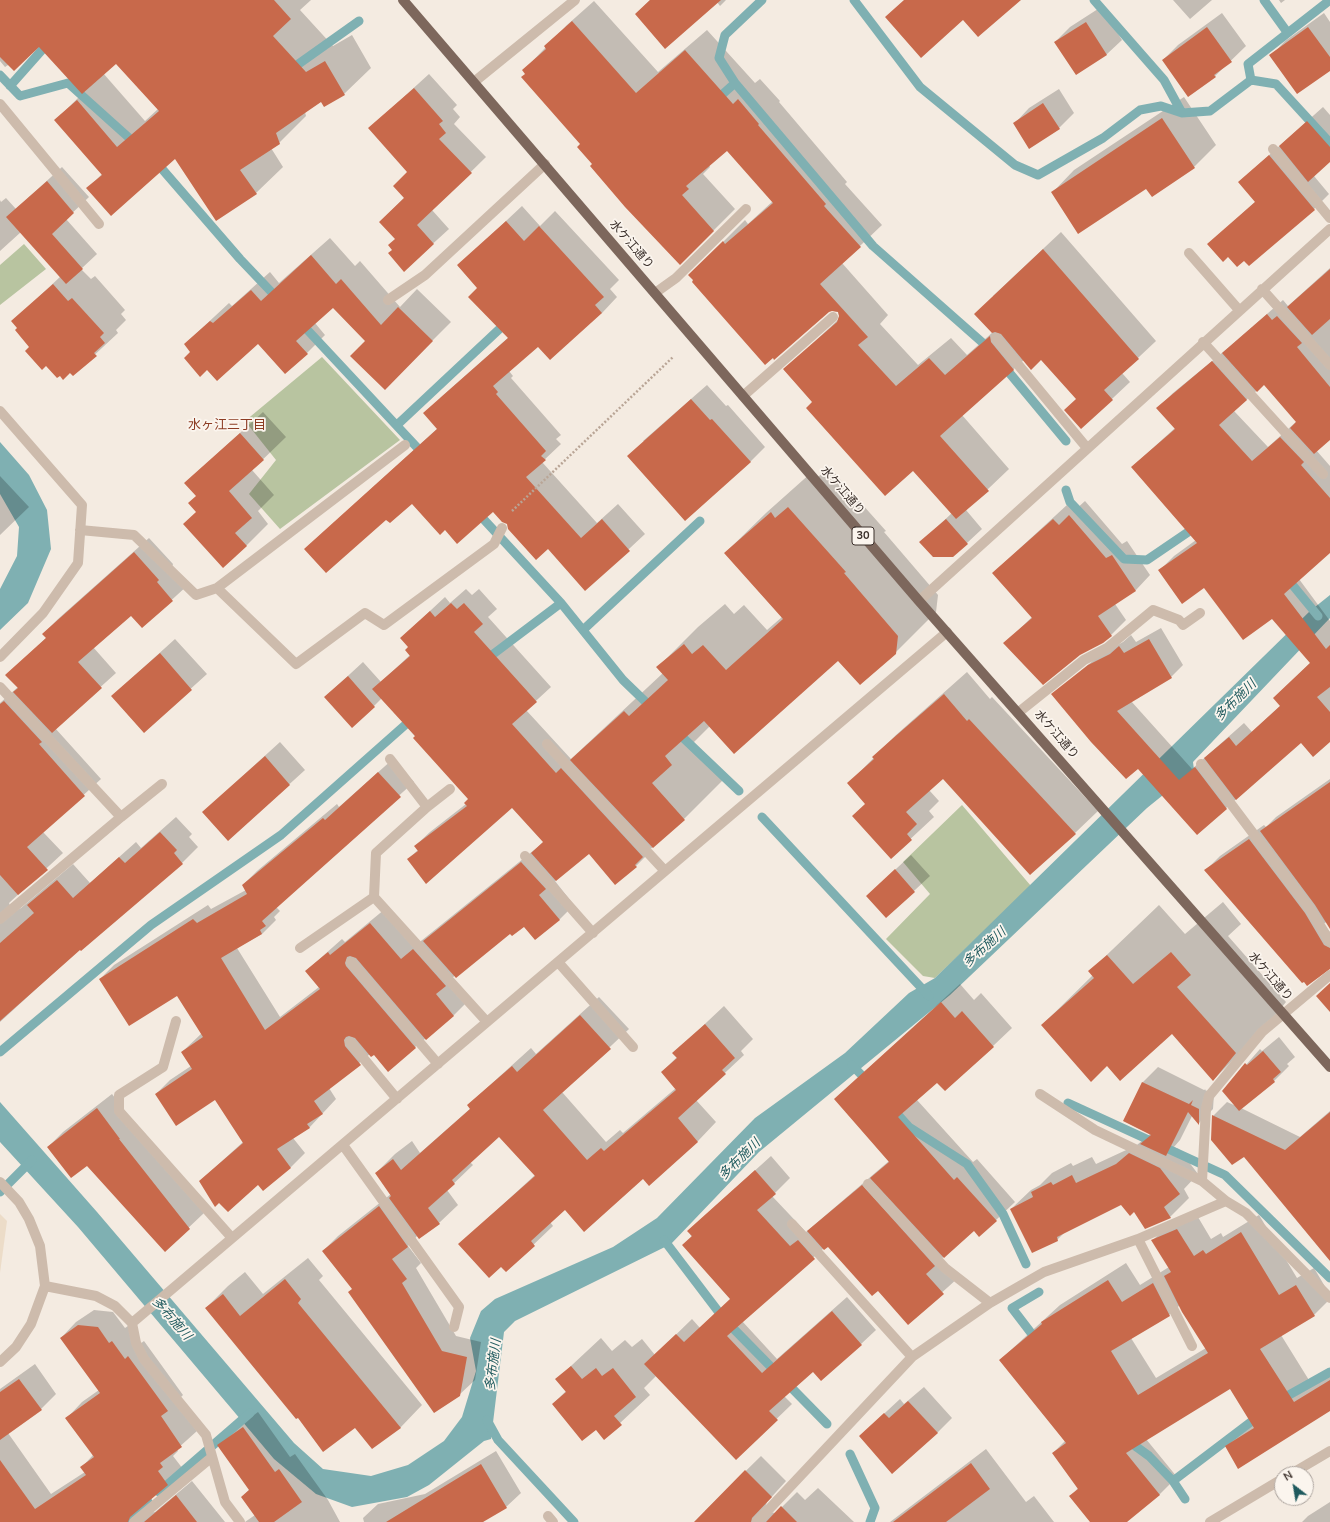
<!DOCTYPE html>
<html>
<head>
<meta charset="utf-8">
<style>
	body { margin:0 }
	#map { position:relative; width:1330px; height:1522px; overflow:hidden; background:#f4ebe1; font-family:"Nunito Sans",sans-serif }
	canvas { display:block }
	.north { position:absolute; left:1274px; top:1466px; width:40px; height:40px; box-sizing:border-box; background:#fbf5ee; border:1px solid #aea6a0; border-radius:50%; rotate:329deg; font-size:11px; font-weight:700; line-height:16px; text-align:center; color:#3b302b }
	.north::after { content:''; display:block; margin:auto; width:14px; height:18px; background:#1f5a5e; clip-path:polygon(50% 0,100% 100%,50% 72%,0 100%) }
</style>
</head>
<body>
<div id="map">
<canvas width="1330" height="1522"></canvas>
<div class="north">N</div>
</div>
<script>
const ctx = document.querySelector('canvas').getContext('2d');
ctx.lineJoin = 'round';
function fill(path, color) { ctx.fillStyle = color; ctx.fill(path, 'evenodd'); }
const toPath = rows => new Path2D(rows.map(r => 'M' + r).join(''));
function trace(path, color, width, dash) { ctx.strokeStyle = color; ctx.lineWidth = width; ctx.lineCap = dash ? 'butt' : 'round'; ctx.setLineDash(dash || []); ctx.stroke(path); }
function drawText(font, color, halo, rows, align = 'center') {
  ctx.font = font + ' "Nunito Sans","Noto Sans JP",sans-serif'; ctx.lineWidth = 3.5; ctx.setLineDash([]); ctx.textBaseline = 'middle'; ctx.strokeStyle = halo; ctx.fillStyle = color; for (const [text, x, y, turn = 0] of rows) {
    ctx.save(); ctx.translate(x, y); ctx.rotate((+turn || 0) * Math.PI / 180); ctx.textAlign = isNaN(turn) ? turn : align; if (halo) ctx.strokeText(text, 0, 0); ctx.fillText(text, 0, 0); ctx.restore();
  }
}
const green = toPath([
	[24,244,46,269,0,305,0,265],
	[322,357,400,440,280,529,249,494,276,460,245,421],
	[962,805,1031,886,935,978,923,976,886,939,930,894,903,862]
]);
const plaza = toPath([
	[0,1214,7,1221,0,1273]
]);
const water = toPath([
	[0,442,29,475,47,510,51,549,28,603,0,630,0,589,17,556,19,527,0,494],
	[1330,595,1330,618,1193,762,1194,770,1147,808,950,995,759,1152,671,1244,515,1321,504,1332,491,1439,484,1441,429,1485,407,1497,352,1507,316,1494,274,1459,78,1227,0,1142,0,1102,97,1212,294,1443,323,1469,371,1476,408,1465,444,1441,462,1417,476,1371,470,1338,481,1311,495,1299,613,1247,657,1218,755,1118,845,1053,909,993,935,978,1310,611]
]);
const shadow = toPath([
	[0,0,311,0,300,10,333,46,352,35,371,68,344,94,322,101,305,112,306,116,279,143,271,148,283,167,256,193,175,158,88,188,102,174,56,120,83,93,39,45,5,67,0,61],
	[116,62,158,109,145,121,103,73],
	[650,0,726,0,720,6,717,2,636,14],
	[1173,0,1212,0,1190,19],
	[1279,0,1285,0,1281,3],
	[594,1,658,72,707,30,755,83,760,79,780,101,779,102,847,182,845,184,882,225,842,263,888,315,880,324,918,365,951,338,967,355,993,332,993,296,1061,232,1156,341,1122,373,1130,382,1081,428,1077,398,1041,359,1024,360,962,415,1009,469,966,510,982,529,953,556,921,542,952,513,913,470,813,402,784,370,840,318,838,312,694,280,690,275,745,220,748,224,773,201,727,149,709,165,710,167,703,174,735,209,680,264,594,164,581,143,524,70,567,25],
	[1101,7,1122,40,1107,54,1076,74,1055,42,1070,27],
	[1222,13,1246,46,1215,76,1188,96,1163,60,1178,45],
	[1324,13,1330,22,1330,69,1271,56,1285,41],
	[429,74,457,105,453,109,460,117,454,124,486,157,432,210,449,229,404,270,393,250,396,239,380,222,405,197,408,172,385,114],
	[1059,89,1074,113,1059,128,1015,123,1029,108],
	[1184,97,1216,145,1194,167,1146,187,1052,193,1074,170],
	[1323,107,1330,115,1330,161,1314,176,1329,194,1314,209,1244,260,1228,255,1209,244,1256,201,1239,182],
	[62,167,89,197,66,219,97,254,81,269,91,279,95,276,125,310,121,314,126,320,116,330,118,333,73,375,30,347,13,321,61,276,21,232,0,251,0,200,1,202,6,198,16,209],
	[522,206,540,226,555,211,619,280,610,289,617,297,602,313,538,345,509,371,513,376,511,378,561,435,556,439,561,444,542,462,597,523,618,504,645,534,585,590,548,547,508,523,493,511,445,529,412,503,387,518,305,549,438,428,440,398,509,337,478,288,458,266],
	[330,238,355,266,360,261,400,307,417,289,451,322,385,388,366,341,333,306,315,323,325,335,307,353,258,343,192,351,185,344,229,303,232,306,270,272,279,283],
	[1330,268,1330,438,1316,450,1330,466,1330,552,1299,579,1330,621,1330,740,1301,742,1226,808,1138,767,1126,778,1107,759,1053,694,1101,654,1123,642,1131,635,1136,642,1161,628,1183,665,1171,677,1131,701,1192,769,1244,723,1252,732,1281,705,1274,698,1311,662,1272,617,1204,587,1160,570,1174,556,1196,540,1132,467,1175,428,1158,408,1173,393,1228,348,1283,300,1288,306],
	[1264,384,1297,421,1268,447,1234,411],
	[707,385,726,406,728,405,765,447,750,462,643,441],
	[263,412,286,437,252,470,274,495,258,511,268,524,246,546,197,512,197,496,185,483],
	[829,467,886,531,884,532,938,595,936,612,895,653,838,659,710,726,693,743,725,778,684,819,653,847,649,850,650,852,636,866,589,852,555,881,574,905,560,919,536,939,524,925,510,933,455,975,450,981,467,1002,453,1016,415,1047,370,1054,329,1088,336,1099,309,1128,293,1138,305,1153,291,1167,219,1202,200,1181,243,1142,216,1099,156,1094,170,1080,191,1066,182,1052,202,1033,178,994,100,979,114,965,208,905,211,909,246,890,243,885,257,871,337,804,339,807,393,759,414,782,276,907,280,911,274,917,276,920,262,934,237,948,280,1017,319,987,306,971,342,939,345,942,385,909,416,945,544,842,512,806,408,859,418,850,415,846,430,832,466,804,469,799,382,698,374,706,325,697,363,662,381,682,410,655,409,647,401,638,416,624,445,597,450,603,466,589,472,595,479,589,497,609,488,617,551,687,526,710,571,759,663,673,658,667,698,627,725,604,734,614,744,605,767,630,782,617,725,553,766,513,812,472,817,478],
	[0,476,29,507,0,535],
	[1085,501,1122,544,1127,541,1150,575,1136,590,1115,604,1126,620,1111,635,1005,643,1032,617,993,573,1068,504,1074,511],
	[149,538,173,564,172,567,188,585,142,627,131,614,93,647,116,673,55,728,101,779,43,832,63,853,9,903,11,908,17,910,21,908,73,864,90,883,136,842,141,848,176,817,192,834,189,837,198,847,182,863,81,950,81,948,0,1022,0,703,18,687,7,675,47,637,43,634,58,619],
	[175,639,207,674,144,731,112,696],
	[967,672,990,699,992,697,1098,811,1075,833,944,777,929,790,939,801,929,811,934,817,891,857,866,803,849,783,896,735],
	[280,742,305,770,228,840,203,812],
	[1330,779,1330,920,1323,924,1330,932,1330,969,1205,871,1220,856,1264,825,1266,827,1276,817],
	[911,855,930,876,886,917,867,896],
	[1223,902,1241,924,1228,936,1286,1002,1264,1029,1213,1080,1172,1033,1107,1065,1042,1025,1093,975,1090,971,1159,905,1185,934],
	[960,984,974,1000,981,993,1012,1028,993,1046,937,1082,917,1100,973,1162,977,1159,1015,1202,996,1220,974,1230,941,1259,958,1278,908,1323,878,1290,828,1245,824,1248,742,1321,777,1359,847,1297,876,1330,861,1344,813,1371,784,1396,792,1404,736,1458,656,1376,644,1388,650,1395,604,1438,596,1428,553,1404,566,1391,557,1379,601,1338,612,1351,625,1340,632,1347,642,1339,655,1355,692,1319,700,1328,731,1299,688,1231,771,1156,790,1178,772,1196,806,1232,889,1161,835,1099],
	[599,997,629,1029,562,1092,606,1142,620,1130,623,1133,676,1088,662,1072,677,1057,674,1053,724,1006,753,1039,741,1051,744,1055,696,1100,716,1122,698,1141,649,1184,643,1178,565,1209,550,1222,553,1226,506,1271,501,1266,460,1244,535,1175,500,1135,470,1162,473,1165,447,1190,458,1205,439,1223,417,1236,408,1246,421,1263,416,1268,456,1336,481,1342,475,1380,459,1395,353,1289,323,1251,338,1236,391,1194,376,1173,395,1154,412,1141,420,1153,471,1108,468,1105,531,1048,536,1054],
	[1279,1037,1295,1057,1287,1064,1289,1066,1274,1081,1241,1108,1300,1137,1330,1111,1330,1259,1213,1116,1227,1102,1236,1106,1223,1091,1260,1049,1262,1051],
	[1158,1067,1204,1090,1206,1089,1205,1090,1214,1094,1213,1109,1199,1123,1192,1116,1180,1140,1174,1147,1179,1149,1198,1174,1184,1189,1189,1198,1170,1217,1134,1211,1121,1204,1065,1232,1057,1240,1011,1209,1031,1190,1040,1185,1052,1173,1071,1163,1073,1166,1092,1157,1096,1164,1137,1145,1150,1134,1124,1121,1143,1082],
	[112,1094,204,1213,165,1250,87,1164,48,1147,63,1132],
	[1195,1212,1211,1239,1221,1233,1223,1237,1259,1215,1297,1278,1314,1268,1330,1295,1330,1299,1314,1315,1281,1335,1312,1385,1330,1374,1330,1410,1226,1446,1244,1429,1252,1423,1230,1388,1146,1439,1177,1477,1159,1495,1125,1522,1092,1522,1071,1496,1078,1488,1053,1453,1065,1441,1000,1360,1060,1305,1126,1263,1140,1285,1169,1267,1153,1240,1170,1223],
	[1180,1305,1206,1348,1156,1378,1131,1338,1169,1315],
	[308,1258,323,1276,319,1280,422,1405,400,1428,356,1426,206,1308,228,1286,245,1272,263,1294],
	[94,1310,113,1312,125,1328,128,1326,140,1344,144,1341,183,1395,176,1402,197,1431,177,1449,178,1451,173,1456,183,1469,128,1521,0,1522,0,1389,35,1364,56,1394,41,1409,8,1433,51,1494,85,1472,82,1467,93,1455,67,1418,82,1402,99,1390,61,1338,76,1322],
	[924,1387,952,1418,937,1433,860,1436,900,1399,904,1404],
	[258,1412,290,1457,295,1454,328,1500,340,1522,245,1522,255,1515,242,1497,250,1489,219,1445,234,1430],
	[986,1449,1026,1502,1034,1496,1054,1522,890,1522],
	[496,1451,521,1493,506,1507,482,1522,364,1522,363,1518,378,1504,425,1494],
	[761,1456,786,1481,767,1502,765,1508,768,1512,776,1513,797,1492,805,1500,818,1488,854,1522,716,1522,705,1511],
	[192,1481,225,1522,139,1522,148,1513,155,1512],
	[1330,1502,1330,1522,1302,1522,1308,1516]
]);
const stream = toPath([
	[854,0,920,87,1015,165,1038,175,1103,138,1140,110,1161,106,1182,113,1210,111,1251,80,1248,64,1330,0],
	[1094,0,1164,80,1182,113],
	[1264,0,1287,32],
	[290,70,359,21],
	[0,75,20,96,68,83,137,145],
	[1251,80,1276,84,1330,143],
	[735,83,719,58,725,35,762,0],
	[10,86,49,42],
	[715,101,735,83,873,246,992,351],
	[156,162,240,259,279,300],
	[300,322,425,456],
	[1002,364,1066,441],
	[397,425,508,321],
	[1066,490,1070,502,1124,559,1147,560,1197,526],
	[476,511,561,603,623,680,654,710],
	[1286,577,1318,616],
	[583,630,700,521],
	[484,661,561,603],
	[676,731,739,791],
	[762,817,929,996],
	[0,1052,151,925,281,835,413,718],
	[852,1065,869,1083],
	[1068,1103,1225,1175,1330,1278],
	[891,1107,909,1127,967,1164,1003,1214,1026,1264],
	[0,1192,32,1160],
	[664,1240,724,1319,827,1424],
	[1038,1342,1012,1308,1039,1292],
	[1280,1400,1330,1372],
	[487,1420,498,1440,574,1522],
	[1127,1440,1149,1456,1173,1481,1185,1499],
	[850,1454,875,1508,870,1522],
	[1173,1481,1260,1415],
	[159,1492,250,1413],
	[124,1522,148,1502]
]);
const building = toPath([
	[0,0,274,0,291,19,273,36,306,72,325,61,345,95,324,107,321,102,276,133,280,144,240,170,257,194,216,221,175,159,111,216,86,188,102,175,54,120,77,100,117,147,159,111,116,64,82,94,39,47,14,71,0,57],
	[650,0,721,0,665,49,635,14],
	[904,0,1021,0,978,37,963,20,921,58,885,17],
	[572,21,636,93,685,50,733,104,738,99,759,124,758,125,826,204,824,206,861,247,820,284,868,337,858,345,896,386,929,358,945,375,990,336,991,342,1014,370,940,436,989,491,956,519,913,471,885,496,806,408,812,402,783,369,837,322,839,316,838,312,832,311,829,312,774,360,773,358,765,365,692,282,693,280,688,275,723,241,725,244,773,203,727,151,686,186,689,189,682,195,714,231,680,265,625,207,590,166,592,164,577,147,580,144,521,77,525,74,522,70,546,49,544,46],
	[1086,22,1107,55,1076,75,1054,42],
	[1207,27,1232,62,1214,75,1216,77,1188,97,1162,60],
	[1308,27,1330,57,1330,71,1297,94,1269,55],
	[414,88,443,121,439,124,446,133,439,139,472,173,417,225,434,244,404,272,388,253,392,250,388,245,395,239,379,222,404,198,393,186,407,172,368,128],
	[1043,103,1060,129,1029,149,1013,123],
	[1162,118,1195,168,1152,197,1146,189,1078,234,1051,192],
	[1307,121,1330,147,1330,162,1308,182,1279,146],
	[1269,155,1315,210,1249,266,1244,261,1237,267,1228,257,1223,262,1207,244,1255,202,1238,182],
	[47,181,74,213,52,234,83,269,66,284,6,217],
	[506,221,524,241,539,226,604,297,595,305,602,313,550,360,538,347,493,386,498,392,496,394,546,451,541,456,546,460,526,477,581,538,602,519,630,551,585,591,548,549,536,560,508,529,507,524,502,522,493,512,457,544,445,530,440,535,412,504,390,523,386,520,326,573,304,549,437,429,423,413,508,338,468,297,477,288,457,265],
	[1043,249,1139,359,1104,390,1113,400,1081,429,1064,410,1076,399,1041,360,1031,370,1001,334,995,332,992,333,974,314],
	[311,255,336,284,341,279,381,325,398,307,433,341,385,390,350,356,365,341,333,308,296,341,308,354,285,374,258,344,217,381,207,370,200,377,184,358,190,352,184,344,210,321,213,323,251,290,261,301],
	[1330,269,1330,319,1312,335,1287,307],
	[53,284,68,301,72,298,104,333,100,337,105,343,94,353,97,356,73,376,70,373,63,380,60,376,57,378,46,366,42,370,25,351,29,347,15,330,17,328,11,321],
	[1267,314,1272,320,1277,316,1302,343,1297,347,1330,387,1330,440,1314,454,1290,428,1296,422,1264,385,1257,392,1222,353],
	[1212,361,1247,400,1219,425,1252,461,1280,437,1304,462,1301,465,1330,498,1330,553,1284,594,1326,649,1330,645,1330,687,1317,697,1330,712,1330,742,1313,757,1301,743,1236,800,1204,758,1229,737,1236,746,1280,706,1273,698,1310,663,1272,619,1243,640,1204,588,1182,604,1158,570,1197,543,1131,467,1175,429,1156,408],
	[691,399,710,420,712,419,751,462,685,521,627,456],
	[240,433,264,460,229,491,252,518,235,533,247,546,223,568,183,524,196,512,188,503,196,496,184,483],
	[788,507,846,572,844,573,898,636,896,654,860,685,838,661,734,754,704,721,665,756,672,765,652,783,685,820,653,848,570,760,624,711,629,716,668,680,656,667,684,644,692,654,703,645,726,670,783,619,724,553,771,512,775,518],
	[1069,515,1106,558,1112,555,1136,591,1098,616,1112,636,1103,643,1080,655,1043,685,1003,643,1032,618,992,573,1053,519,1059,525],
	[946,519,968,544,953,557,933,557,919,542],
	[134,552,159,580,157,582,173,601,142,628,131,616,78,662,102,688,52,733,13,692,18,688,5,675,46,638,42,634],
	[451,603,457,609,464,603,483,624,474,632,537,702,512,724,556,773,561,768,643,857,635,865,637,867,615,885,589,854,556,881,531,853,543,842,512,808,426,884,407,859,418,851,414,846,467,806,464,803,468,799,413,738,415,736,372,689,410,656,405,650,408,647,400,638,430,611,435,617],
	[1149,639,1172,678,1117,711,1179,780,1195,767,1227,809,1197,835,1138,769,1126,779,1091,742,1051,694,1088,665,1110,654,1119,646,1124,653],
	[160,653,192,690,144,733,111,696],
	[348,676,375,707,352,728,324,697],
	[944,694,967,721,969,719,1076,834,1030,875,943,779,906,812,917,824,907,834,912,840,891,859,852,816,865,804,847,783,874,759,872,757,891,740],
	[4,701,42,742,39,744,85,796,27,847,48,870,18,895,0,875,0,704],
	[265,756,290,785,228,841,202,812],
	[378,772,401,797,262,921,266,926,260,930,262,934,221,958,265,1030,320,989,305,971,328,952,330,955,370,923,401,959,413,949,446,986,436,994,454,1016,426,1040,356,958,350,956,347,957,345,963,346,966,416,1048,388,1072,374,1055,371,1057,355,1038,349,1036,346,1037,344,1040,345,1046,361,1065,314,1101,323,1114,307,1124,310,1128,277,1149,291,1168,263,1191,258,1185,228,1212,219,1203,215,1207,199,1181,243,1143,215,1100,176,1126,155,1094,192,1069,181,1052,203,1037,177,996,129,1026,99,979,193,919,197,923,247,894,242,885,323,818,325,820],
	[1330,782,1330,929,1315,905,1260,831],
	[160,832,177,850,174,853,183,864,81,951,80,950,0,1021,0,943,34,913,27,905,57,880,73,898,119,857,125,863],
	[1249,839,1305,913,1324,945,1330,948,1330,969,1307,986,1304,982,1302,983,1204,870],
	[521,862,546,889,539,895,560,920,535,940,524,927,512,936,510,934,456,978,423,941],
	[895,869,915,892,886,918,866,896],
	[1171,952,1191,975,1177,987,1236,1053,1213,1081,1172,1034,1120,1081,1107,1066,1091,1082,1041,1025,1094,978,1088,971,1107,955,1133,984],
	[1330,983,1330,1012,1316,996],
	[941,1002,955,1018,962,1011,994,1047,945,1091,937,1083,898,1117,954,1180,957,1177,997,1221,979,1237,974,1231,944,1258,870,1178,889,1162,834,1099],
	[580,1015,611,1049,543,1110,587,1160,601,1148,604,1151,676,1090,661,1072,677,1058,672,1053,705,1024,735,1058,722,1070,726,1074,678,1118,698,1142,649,1186,643,1179,584,1232,565,1210,531,1241,535,1246,506,1272,501,1267,489,1278,458,1244,535,1176,499,1137,452,1180,455,1184,428,1208,440,1224,419,1239,389,1198,391,1196,375,1173,393,1159,401,1170,470,1109,467,1105,512,1066,517,1072],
	[1263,1051,1281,1072,1273,1079,1275,1082,1239,1111,1222,1091,1245,1063,1247,1065],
	[1142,1082,1189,1104,1193,1100,1191,1105,1199,1109,1199,1125,1188,1112,1166,1156,1140,1144,1151,1135,1123,1121],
	[97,1108,120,1139,119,1139,190,1229,165,1252,87,1166,71,1178,47,1147],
	[1330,1112,1330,1261,1244,1157,1232,1165,1211,1140,1212,1115,1285,1150],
	[1129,1153,1160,1168,1180,1194,1164,1207,1171,1218,1145,1229,1134,1212,1130,1216,1121,1205,1057,1237,1058,1241,1032,1253,1010,1209,1033,1197,1031,1192,1051,1182,1053,1185,1072,1175,1076,1183,1116,1164],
	[755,1170,776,1194,757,1210,790,1246,798,1240,815,1259,727,1336,762,1373,832,1311,862,1345,821,1381,813,1372,769,1411,778,1420,736,1460,644,1364,676,1334,684,1342,730,1299,682,1245,692,1236,687,1231],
	[862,1185,935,1266,926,1274,944,1294,908,1325,878,1291,872,1296,828,1247,824,1250,807,1231],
	[379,1206,408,1247,392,1259,407,1279,402,1283,442,1351,467,1357,460,1396,434,1413,348,1292,352,1289,322,1251],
	[1177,1229,1194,1256,1203,1250,1206,1254,1241,1232,1279,1295,1296,1285,1315,1316,1260,1349,1294,1402,1330,1380,1330,1411,1238,1469,1225,1446,1254,1428,1230,1389,1126,1453,1160,1495,1127,1522,1090,1522,1069,1496,1078,1489,1052,1453,1066,1443,999,1360,1042,1324,1041,1322,1108,1280,1122,1302,1153,1283,1170,1316,1111,1351,1138,1395,1208,1353,1182,1312,1164,1276,1171,1272,1151,1240],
	[285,1279,301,1299,298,1303,401,1428,372,1449,355,1428,323,1452,298,1418,296,1419,205,1308,223,1294,240,1316],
	[78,1325,98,1327,109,1343,112,1341,125,1359,128,1356,168,1411,161,1416,182,1447,160,1463,163,1467,158,1471,168,1485,130,1517,128,1522,0,1522,0,1460,35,1509,86,1475,80,1467,94,1457,65,1418,100,1393,60,1338],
	[571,1366,582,1379,596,1368,602,1376,613,1368,636,1397,614,1416,622,1425,604,1440,596,1430,582,1441,552,1404,566,1392,555,1379],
	[19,1379,42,1410,0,1440,0,1392],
	[908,1401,938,1433,892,1474,859,1436,884,1413,889,1418],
	[243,1427,275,1472,279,1469,302,1502,274,1522,259,1522,241,1497,249,1490,217,1445],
	[971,1463,990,1489,946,1522,893,1522],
	[481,1464,507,1508,483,1522,386,1522],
	[745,1470,772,1497,752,1518,751,1522,694,1522],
	[176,1495,197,1522,144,1522],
	[781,1506,797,1522,766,1522]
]);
const path = toPath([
	[512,511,673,357]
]);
const minor = toPath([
	[474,82,575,0],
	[0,104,99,224],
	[1273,149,1330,218],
	[1189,253,1239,310],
	[1262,289,1330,365],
	[655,293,676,278,746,209],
	[388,300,425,275,545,164],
	[996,338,1087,448],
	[1203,342,1323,474],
	[743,396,833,317],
	[0,411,82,505,78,563,43,613,0,657],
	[80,530,134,535,196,595,217,588,296,664,365,613,384,625,494,544,502,528],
	[217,588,405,445],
	[919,601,1330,229],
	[0,687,121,817,0,919],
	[1019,712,1084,660,1107,648,1153,610,1179,620,1183,625,1200,613],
	[547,744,665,871],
	[390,759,427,807],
	[1201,764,1310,909,1330,942],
	[450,789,427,807,376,853,374,897,487,1022],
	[121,817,162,784],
	[525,856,593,933],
	[300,948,374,897],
	[351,962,438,1064],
	[558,962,633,1047],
	[1330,975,1262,1032,1209,1096,1206,1108,1202,1181,1226,1201,1246,1213,1330,1298],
	[176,1021,163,1067,119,1095,119,1111,232,1238],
	[350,1042,397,1099],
	[1040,1094,1095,1130,1202,1181],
	[343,1145,459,1307,454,1327],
	[0,1182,19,1202,29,1219,40,1246,45,1286,31,1324,16,1347,0,1362],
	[868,1184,945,1268,990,1303],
	[792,1224,912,1357],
	[1138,1239,1192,1346],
	[45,1286,96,1296,115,1306,132,1323,136,1343,144,1359,206,1435,225,1502,240,1522],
	[132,1323,947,632],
	[1291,1474,1330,1451],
	[548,1516,553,1522],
	[134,1522,212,1457],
	[757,1522,912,1357,990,1303,1044,1272,1138,1239,1226,1201],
	[1210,1522,1282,1479]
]);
const major = toPath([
	[403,0,919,601,1330,1067]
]);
const shields = [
	[863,536,22]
];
const shieldNames = [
	["30",863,536]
];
const streetNames = [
	["水ケ江通り",631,245,49],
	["水ケ江通り",842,491,49],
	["水ケ江通り",1056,735,49],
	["水ケ江通り",1270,977,49]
];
const neighbourhoodNames = [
	["水ヶ江三丁目",227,426]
];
const waterNames = [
	["多布施川",1236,701,-45],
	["多布施川",985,948,-42],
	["多布施川",740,1160,-45],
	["多布施川",171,1319,49],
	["多布施川",494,1365,-83]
];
fill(green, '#b8c4a0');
fill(plaza, '#ecdcc8');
fill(water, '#7fb0b2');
fill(shadow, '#0003');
trace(stream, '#7fb0b2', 9);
fill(building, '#c8694b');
trace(path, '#b9a596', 2.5, [2, 2]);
trace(minor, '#cdbbac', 10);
trace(major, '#7d675c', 10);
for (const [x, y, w] of shields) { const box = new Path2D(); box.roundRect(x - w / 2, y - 9, w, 18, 3); ctx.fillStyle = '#fbf5ee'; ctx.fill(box); trace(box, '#3b302b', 1); }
drawText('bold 11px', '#3b302b', null, shieldNames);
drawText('12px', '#3b302b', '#fbf5ee', streetNames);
drawText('13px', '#8c3b22', '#fbf5ee', neighbourhoodNames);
drawText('italic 13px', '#1f5a5e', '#fbf5ee', waterNames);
</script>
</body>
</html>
